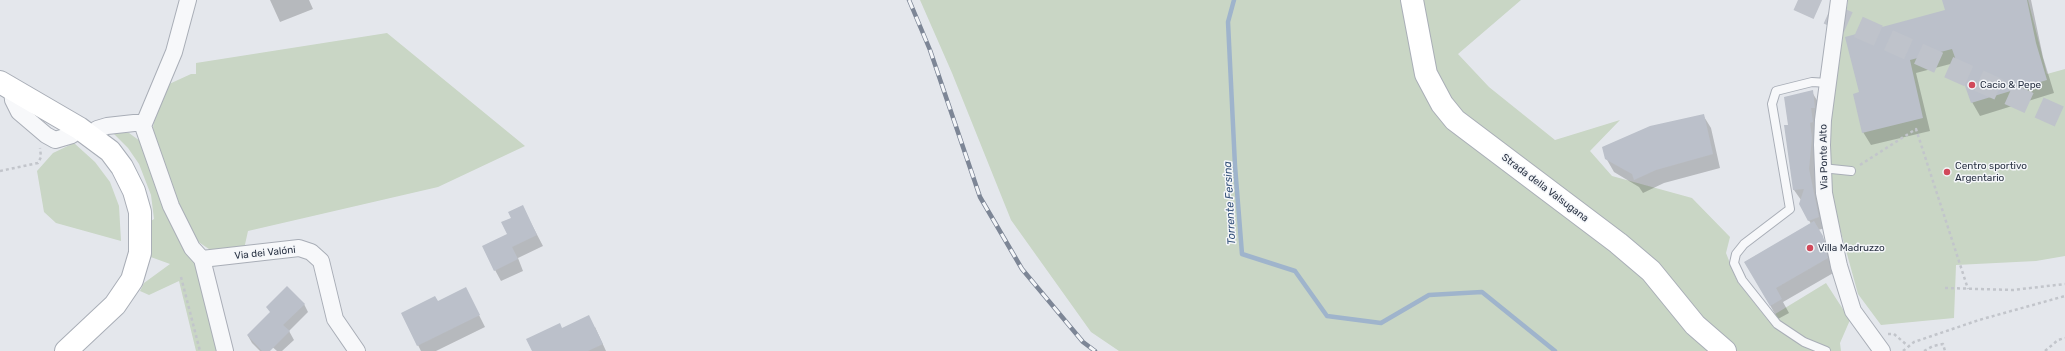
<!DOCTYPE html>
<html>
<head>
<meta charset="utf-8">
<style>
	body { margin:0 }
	canvas { display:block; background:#e4e7ec }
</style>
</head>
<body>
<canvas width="2065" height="351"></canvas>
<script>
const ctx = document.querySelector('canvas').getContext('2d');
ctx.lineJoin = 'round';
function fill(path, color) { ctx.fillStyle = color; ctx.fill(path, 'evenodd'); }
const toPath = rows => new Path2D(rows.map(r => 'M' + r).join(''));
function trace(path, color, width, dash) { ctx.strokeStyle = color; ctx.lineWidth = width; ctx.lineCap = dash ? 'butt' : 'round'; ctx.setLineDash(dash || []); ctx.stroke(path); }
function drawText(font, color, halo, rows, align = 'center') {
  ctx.font = font + ' Rubik,sans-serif'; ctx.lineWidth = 3; ctx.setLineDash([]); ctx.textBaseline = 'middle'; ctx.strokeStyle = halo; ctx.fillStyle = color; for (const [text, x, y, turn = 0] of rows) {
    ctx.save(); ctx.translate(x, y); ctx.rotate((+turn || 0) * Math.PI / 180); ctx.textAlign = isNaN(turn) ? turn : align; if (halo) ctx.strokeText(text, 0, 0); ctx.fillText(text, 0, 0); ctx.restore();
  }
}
const green = toPath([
	[920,0,1521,0,1458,54,1489,87,1555,140,1620,120,1590,151,1612,176,1692,198,1730,237,1726,253,1737,281,1767,319,1826,283,1850,320,1840,343,1841,351,1119,351,1091,332,1011,220,952,73],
	[1848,0,2028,0,2047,74,2065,69,2065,256,2036,261,1956,265,1954,318,1881,325,1858,294,1831,196,1827,149],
	[387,33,525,146,438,187,248,231,244,249,209,249,200,243,192,235,179,211,154,136,153,127,155,118,167,85,191,74,196,74,196,63],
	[111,131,129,133,140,141,145,151,194,259,220,351,196,351,179,281,149,295,140,291,144,283,170,264,148,256,151,221,154,219,151,195,139,164,128,148],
	[74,143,95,162,110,182,119,206,121,241,56,223,44,212,37,171,53,153]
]);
const shadow = toPath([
	[270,0,309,0,313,9,280,22],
	[1943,0,2031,0,2043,57,2054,93,1980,116,1972,102,1958,62,1916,73,1930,131,1871,145,1863,132,1861,93,1946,11],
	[1812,92,1818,102,1818,149,1815,180,1825,228,1818,230,1831,251,1835,272,1783,302,1789,313,1778,319,1745,262,1811,224,1800,204,1801,200,1794,190,1789,125],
	[1703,115,1711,128,1720,168,1664,183,1643,193,1639,187,1614,172,1606,158],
	[522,206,543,246,518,258,523,271,501,281,495,270,508,234,512,218],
	[471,299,485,327,436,351,421,351,402,314,438,302],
	[304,304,308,312,289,331,294,340,282,351,277,351,270,345,264,351,260,351,252,343,248,336],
	[595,327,606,351,533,351,562,329]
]);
const stream = toPath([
	[1234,0,1228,22,1235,166,1242,254,1295,271,1327,316,1381,323,1429,295,1482,292,1555,351]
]);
const building = toPath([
	[1942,0,2027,0,2036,43,2047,80,1971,103,1952,49,1910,60,1923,118,1862,133,1853,94,1859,92,1845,37,1945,10],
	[1813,90,1815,108,1811,108,1813,122,1810,123,1812,138,1809,169,1819,217,1808,221,1799,204,1804,189,1793,190,1784,125,1788,125,1784,97],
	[1704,114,1713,154,1656,170,1634,180,1632,174,1605,159,1602,147,1650,126],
	[523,205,537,235,512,247,518,259,494,271,482,246,507,234,501,222,511,218,508,212],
	[1814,221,1823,236,1828,258,1776,288,1782,299,1770,306,1744,262],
	[287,286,305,304,283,325,290,331,270,351,262,351,247,335,270,312,266,307],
	[466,287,480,315,417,346,401,313,435,296,438,301],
	[589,315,603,344,588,351,532,351,526,339,560,323,562,328]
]);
const secondaryTunnel = toPath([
	[1798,0,2065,119]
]);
const path = toPath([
	[1860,165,1916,129,1968,289],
	[0,171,38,163,41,157,40,148],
	[181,277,200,351],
	[1945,288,2013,290,2065,284],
	[1888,334,1894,334,1908,346],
	[1903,351,1914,342,1979,320,2065,296],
	[1924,351,1933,346,1943,344,1945,351],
	[2045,351,2058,340,2065,338]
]);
const service = toPath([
	[1822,168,1851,171],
	[1826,351,1804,342,1777,324,1742,280,1734,263,1736,254,1744,244,1790,209,1772,104,1776,91,1812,82,1828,83]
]);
const minor = toPath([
	[1839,0,1823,120,1822,145,1824,193,1839,266,1853,311,1882,351],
	[12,89,13,100,19,112,46,135,55,140,72,135],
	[143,126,174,52,188,0],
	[97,129,107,126,134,123,139,123,143,126,171,206,192,248,202,259,225,351],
	[202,259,299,248,311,252,321,261,335,319,357,351]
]);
const secondary = toPath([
	[1412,0,1426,74,1442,104,1455,120,1618,243,1651,271,1695,325,1725,351],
	[0,82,79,128,110,151,122,167,134,191,140,212,140,253,132,280,115,305,66,351]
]);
const rail = toPath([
	[909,0,930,50,980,197,1022,269,1083,342,1095,351]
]);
const markers = [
	[1972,85,4,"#d1495b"],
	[1947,172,4,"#d1495b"],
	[1810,248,4,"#d1495b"]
];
const poiNames = [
	["Cacio & Pepe",1980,85],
	["Centro sportivo",1955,166],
	["Argentario",1955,178],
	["Villa Madruzzo",1818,248]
];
const streetNames = [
	["Via Ponte Alto",1824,157,-91],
	["Strada della Valsugana",1545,188,37],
	["Via dei Valóni",265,253,-6]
];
const waterNames = [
	["Torrente Fersina",1230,203,-93]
];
fill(green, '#c9d6c5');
fill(shadow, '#0003');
trace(stream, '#9fb4cc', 4.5);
fill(building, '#bbc0ca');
trace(secondaryTunnel, '#bfc3cb', 22, [22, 11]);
trace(service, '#a9aeb7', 10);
trace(minor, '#a9aeb7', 18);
trace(secondary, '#a9aeb7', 24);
trace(path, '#c2c5cb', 2.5, [3, 3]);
trace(service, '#f7f8fa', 8);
trace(minor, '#f7f8fa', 16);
trace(secondary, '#fff', 22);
trace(rail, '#7d8696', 4.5);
trace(rail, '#f4f6f9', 3, [9]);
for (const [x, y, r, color] of markers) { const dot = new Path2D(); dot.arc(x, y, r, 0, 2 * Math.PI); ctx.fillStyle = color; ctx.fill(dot); trace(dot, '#f4f6f9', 1.5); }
drawText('10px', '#2b3445', '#f4f6f9', poiNames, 'left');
drawText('10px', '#2b3445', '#f4f6f9', streetNames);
drawText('italic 11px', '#34527a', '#f4f6f9', waterNames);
</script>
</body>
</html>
